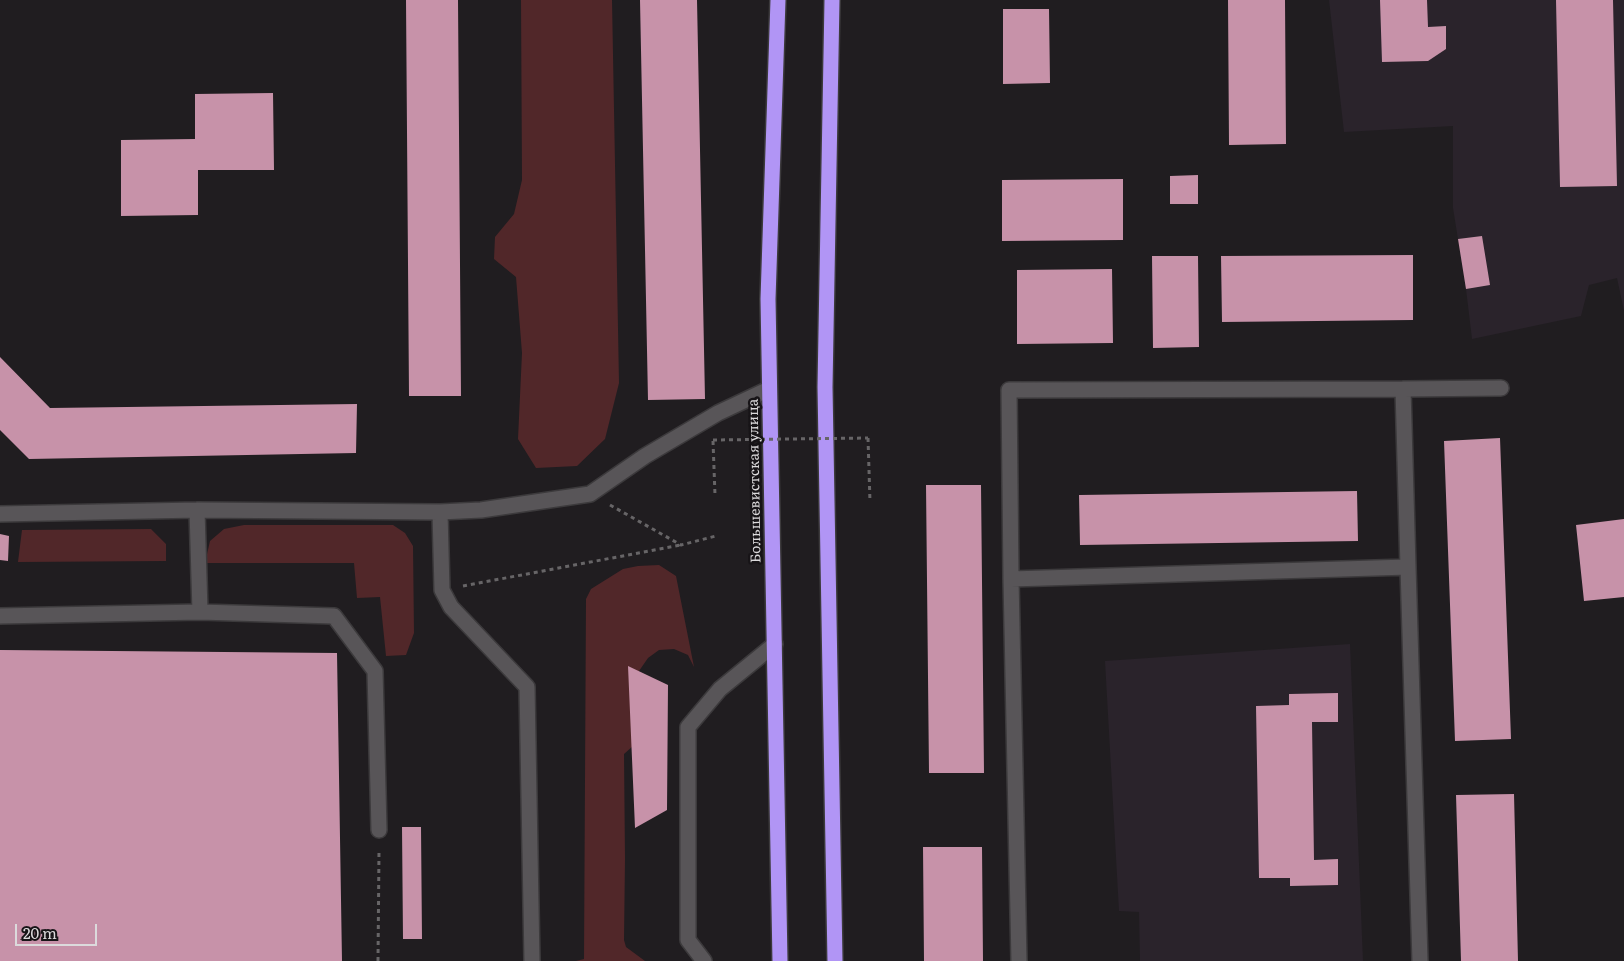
<!DOCTYPE html>
<html>
<head>
<meta charset="utf-8">
<style>
	body { margin:0 }
	#map { position:relative; width:1624px; height:961px; overflow:hidden; background:#201d20; font-family:Literata,serif }
	canvas { display:block }
	.scale { position:absolute; left:15px; top:924px; width:82px; height:22px; box-sizing:border-box; border:2px solid #dcdadc; border-top:0; padding-left:6px; font-size:15px; line-height:18px; white-space:nowrap; color:#dcdadc; -webkit-text-stroke:4px #171417; paint-order:stroke }
</style>
</head>
<body>
<div id="map">
<canvas width="1624" height="961"></canvas>
<div class="scale">20 m</div>
</div>
<script>
const ctx = document.querySelector('canvas').getContext('2d');
ctx.lineJoin = 'round';
function fill(path, color) { ctx.fillStyle = color; ctx.fill(path, 'evenodd'); }
const toPath = rows => new Path2D(rows.map(r => 'M' + r).join(''));
function trace(path, color, width, dash) { ctx.strokeStyle = color; ctx.lineWidth = width; ctx.lineCap = dash ? 'butt' : 'round'; ctx.setLineDash(dash || []); ctx.stroke(path); }
function drawText(font, color, halo, rows, align = 'center') {
  ctx.font = font + ' Literata,serif'; ctx.lineWidth = 5; ctx.setLineDash([]); ctx.textBaseline = 'middle'; ctx.strokeStyle = halo; ctx.fillStyle = color; for (const [text, x, y, turn = 0] of rows) {
    ctx.save(); ctx.translate(x, y); ctx.rotate((+turn || 0) * Math.PI / 180); ctx.textAlign = isNaN(turn) ? turn : align; if (halo) ctx.strokeText(text, 0, 0); ctx.fillText(text, 0, 0); ctx.restore();
  }
}
const built = toPath([
	[1329,0,1624,0,1624,311,1617,278,1589,285,1581,316,1472,339,1466,289,1453,208,1453,126,1344,132],
	[1350,644,1363,961,1140,961,1139,912,1119,911,1105,661]
]);
const green = toPath([
	[521,0,612,0,619,383,605,439,577,466,536,468,518,439,522,353,516,277,494,259,495,237,514,214,522,180],
	[244,525,393,525,405,533,413,546,414,633,406,655,386,656,380,597,357,598,354,563,205,563,210,541,224,529],
	[151,529,166,544,166,561,18,562,22,530],
	[659,565,676,576,694,667,688,655,674,649,659,650,648,658,630,684,633,746,624,754,625,859,624,940,626,947,645,961,576,961,584,959,586,599,591,589,623,569,638,566]
]);
const building = toPath([
	[406,0,458,0,461,396,409,396],
	[640,0,697,0,705,399,648,400],
	[1228,0,1285,0,1286,144,1229,145],
	[1380,0,1427,0,1428,27,1446,26,1446,49,1428,61,1382,62],
	[1556,0,1613,0,1617,186,1560,187],
	[1003,9,1049,9,1050,83,1003,84],
	[273,93,274,170,198,170,198,215,121,216,121,140,195,139,195,94],
	[1198,175,1198,204,1170,204,1170,176],
	[1123,179,1123,240,1002,241,1002,180],
	[1482,236,1490,285,1466,289,1458,239],
	[1413,255,1413,320,1222,322,1221,256],
	[1152,256,1198,256,1199,347,1153,348],
	[1112,269,1113,343,1017,344,1017,270],
	[0,357,50,408,357,404,356,453,29,459,0,430],
	[1500,438,1511,739,1455,741,1444,441],
	[926,485,981,485,984,773,929,773],
	[1357,491,1358,541,1080,545,1079,495],
	[1624,519,1624,597,1584,601,1576,525],
	[0,534,9,536,8,561,0,560],
	[0,650,337,653,342,961,0,961],
	[628,666,668,685,667,810,635,828],
	[1338,693,1338,722,1312,722,1314,860,1338,859,1338,885,1290,886,1290,878,1259,878,1256,706,1289,705,1289,694],
	[1514,794,1518,961,1461,961,1456,795],
	[402,827,421,827,422,939,403,939],
	[923,847,982,847,983,961,924,961]
]);
const path = toPath([
	[868,438,870,502],
	[713,441,715,495],
	[610,505,681,545,716,536],
	[463,586,681,545],
	[378,961,379,851]
]);
const minor = toPath([
	[1403,389,1408,567,1011,579,1009,390,1403,389,1501,388],
	[197,510,200,612,334,616,375,671,379,830],
	[440,512,442,590,451,607,527,687,532,961],
	[0,514,197,510,440,512,481,510,590,494,645,456,718,413,769,389],
	[1408,567,1420,961],
	[1011,579,1019,961],
	[0,616,200,612],
	[704,961,688,940,688,727,720,689,775,644]
]);
const highway = toPath([
	[778,0,768,299,780,961],
	[832,0,825,387,835,961]
]);
const pathBridge = toPath([
	[713,440,868,438]
]);
const streetNames = [
	["Большевистская улица",755,481,-91]
];
fill(built, '#2a232b');
fill(green, '#512729');
fill(building, '#c792a9');
trace(minor, '#3c3a3c', 18);
trace(highway, '#3c3a3c', 18);
trace(path, '#676567', 3, [4, 4]);
trace(minor, '#585558', 15);
trace(highway, '#b195f5', 15);
trace(pathBridge, '#676567', 3, [4, 4]);
drawText('14px', '#dcdadc', '#171417', streetNames);
</script>
</body>
</html>
